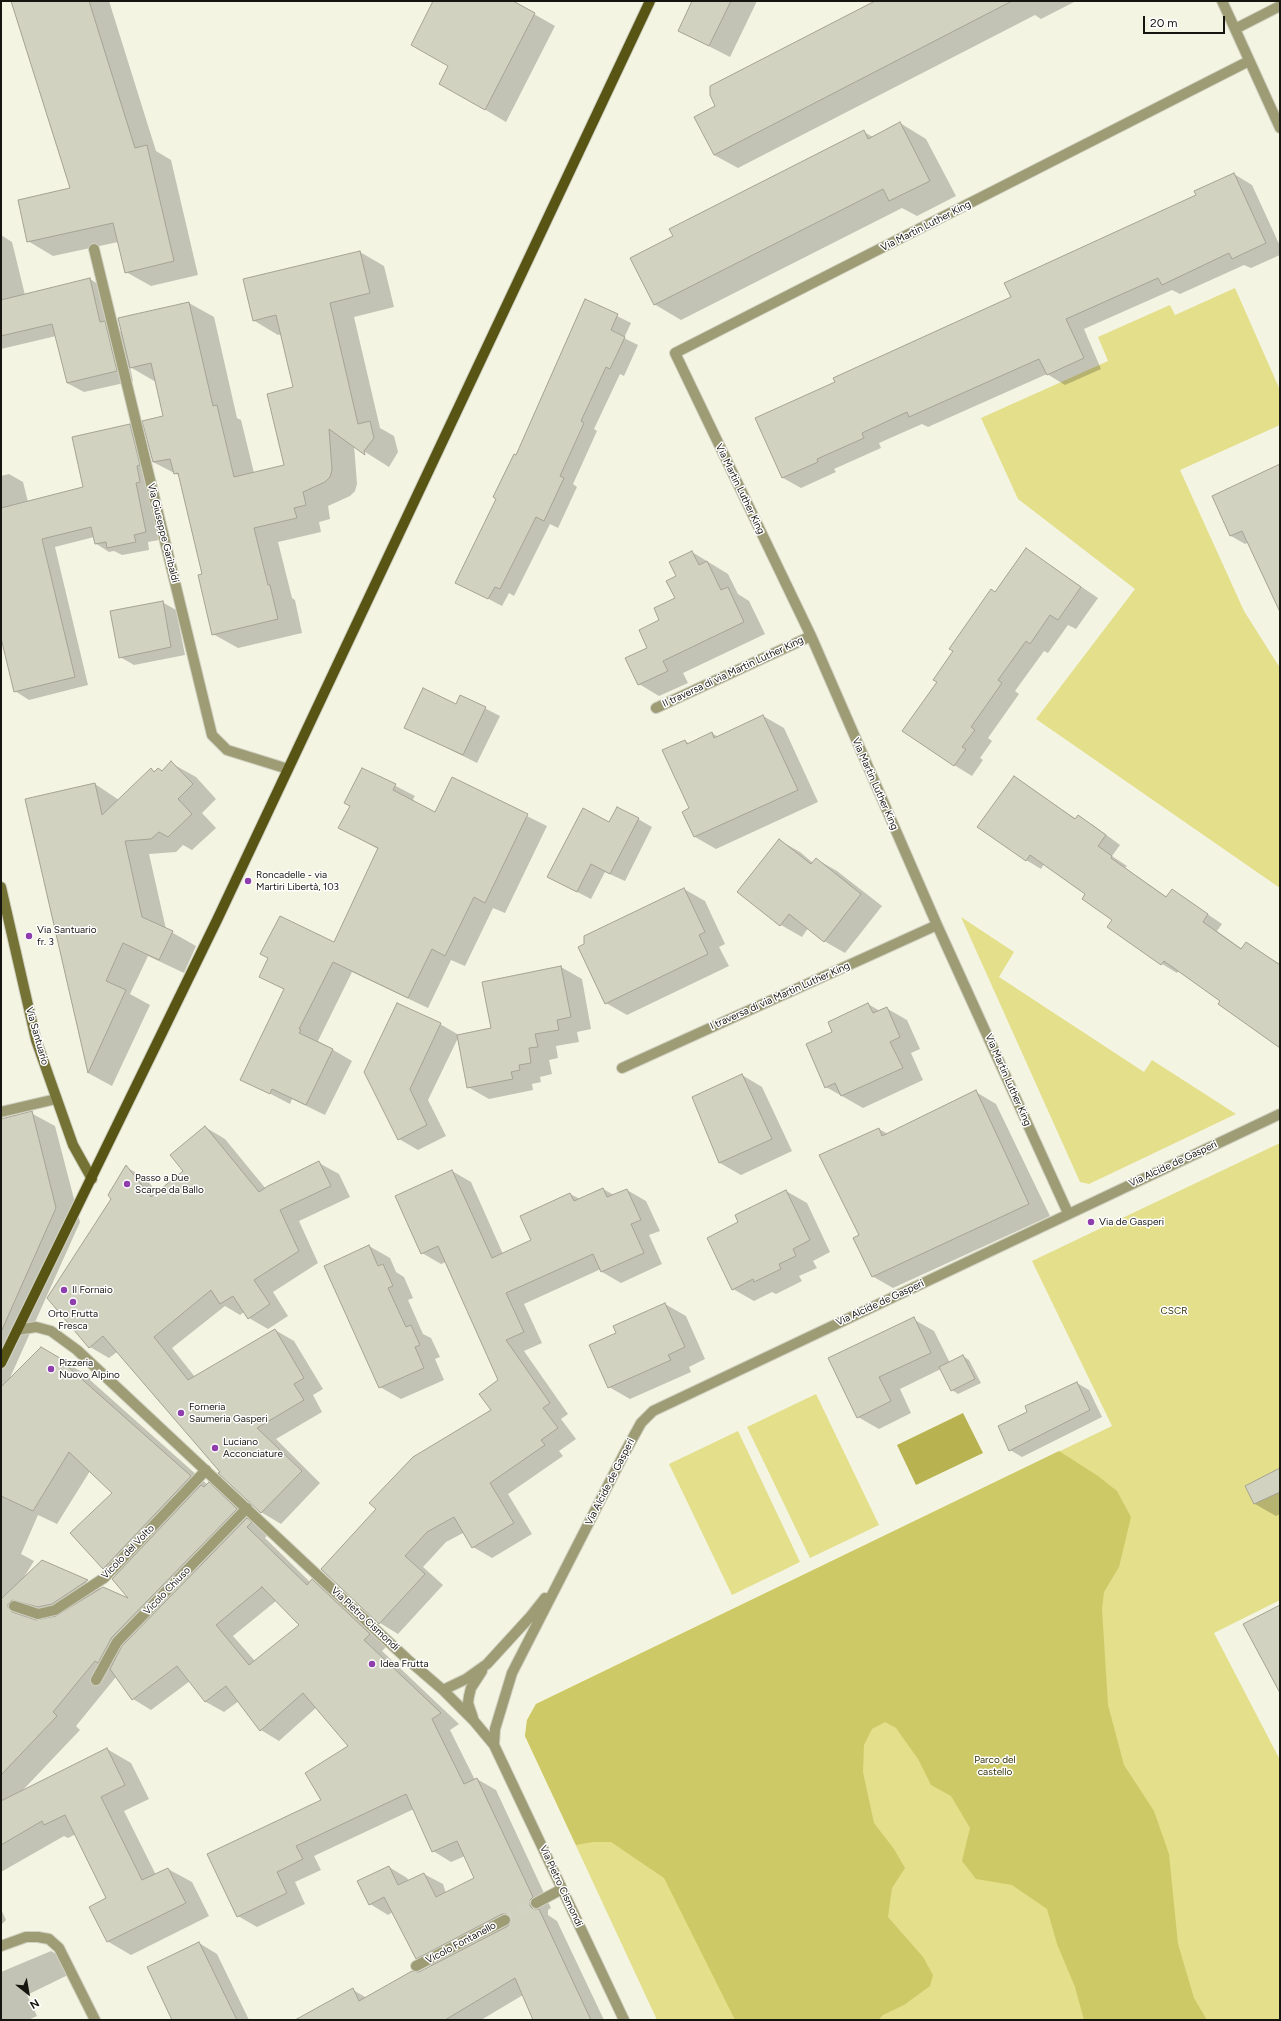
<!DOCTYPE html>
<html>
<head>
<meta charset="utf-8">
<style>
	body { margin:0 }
	#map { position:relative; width:1281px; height:2021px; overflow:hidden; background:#f4f4e3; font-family:Figtree,sans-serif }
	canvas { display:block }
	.frame { position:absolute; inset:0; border:2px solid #161510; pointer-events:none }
	.north { position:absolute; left:8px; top:1973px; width:40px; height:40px; -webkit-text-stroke:3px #fff; paint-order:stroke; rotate:149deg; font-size:11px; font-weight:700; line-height:16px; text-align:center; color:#161510 }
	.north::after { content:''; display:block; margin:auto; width:14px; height:18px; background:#161510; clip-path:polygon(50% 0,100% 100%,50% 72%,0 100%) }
	.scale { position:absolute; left:1143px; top:16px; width:82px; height:18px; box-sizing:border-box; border:2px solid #161510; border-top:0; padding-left:5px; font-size:12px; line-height:14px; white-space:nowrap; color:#161510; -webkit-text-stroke:3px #fff; paint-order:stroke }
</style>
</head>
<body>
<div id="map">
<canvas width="1281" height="2021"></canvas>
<div class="frame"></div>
<div class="north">N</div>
<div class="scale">20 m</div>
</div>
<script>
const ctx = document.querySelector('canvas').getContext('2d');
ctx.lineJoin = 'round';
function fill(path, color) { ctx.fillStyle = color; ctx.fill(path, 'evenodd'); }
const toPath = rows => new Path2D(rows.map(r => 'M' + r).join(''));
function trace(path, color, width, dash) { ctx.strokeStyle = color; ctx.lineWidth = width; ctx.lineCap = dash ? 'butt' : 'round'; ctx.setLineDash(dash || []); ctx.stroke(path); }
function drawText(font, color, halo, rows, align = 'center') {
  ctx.font = font + ' Figtree,sans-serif'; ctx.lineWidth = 3; ctx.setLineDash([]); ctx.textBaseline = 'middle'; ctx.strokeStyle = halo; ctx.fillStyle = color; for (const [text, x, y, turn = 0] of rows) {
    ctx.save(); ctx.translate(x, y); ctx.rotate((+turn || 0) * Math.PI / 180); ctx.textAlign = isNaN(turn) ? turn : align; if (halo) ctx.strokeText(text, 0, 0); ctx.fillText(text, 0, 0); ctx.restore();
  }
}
const green = toPath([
	[1235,288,1280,390,1280,425,1180,470,1244,611,1280,668,1280,888,1036,719,1135,589,1018,499,981,418,1108,361,1098,337,1170,305,1175,315],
	[961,917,1014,952,999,977,1144,1072,1152,1060,1236,1114,1089,1184,1080,1182],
	[1280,1143,1280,1600,1214,1633,1280,1760,1280,2020,657,2020,525,1736,527,1720,536,1704,1112,1426,1032,1261],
	[816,1394,879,1525,810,1558,747,1427],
	[738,1431,800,1562,732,1595,669,1464]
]);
const forest = toPath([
	[1059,1451,1098,1476,1117,1491,1131,1517,1119,1567,1104,1592,1102,1609,1108,1705,1124,1765,1154,1811,1169,1854,1178,1944,1194,1998,1207,2020,1084,2020,1075,1987,1057,1944,1047,1909,1012,1885,976,1879,962,1861,970,1828,951,1796,931,1785,918,1759,896,1728,885,1722,872,1729,864,1745,863,1772,874,1823,894,1849,905,1868,892,1888,888,1917,923,1957,933,1975,930,1986,904,2005,883,2015,878,2020,735,2020,664,1878,611,1842,593,1842,576,1845,525,1736,527,1720,536,1704]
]);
const water = toPath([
	[963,1413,983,1453,916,1485,897,1445]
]);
const shadow = toPath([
	[12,1,109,1,156,151,171,160,198,275,151,286,126,272,118,242,53,256,28,241,71,189],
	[434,1,511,1,555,26,506,122,440,83,449,65],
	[693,1,757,1,730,57,679,31],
	[877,1,1076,1,1041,19,1035,15,738,168,714,155,717,106],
	[900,123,926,139,956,196,917,216,902,208,681,320,654,304,864,132,873,137],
	[1234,174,1252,185,1280,246,1280,255,1251,268,1244,265,1180,294,1172,290,1084,329,1101,369,1065,385,1047,374,928,427,922,424,879,443,881,448,834,469,836,472,801,488,783,478,836,382,1012,298],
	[1,235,12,242,25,295,90,279,106,289,116,329,122,332,189,303,214,317,237,418,241,420,254,473,286,466,294,388,282,334,278,335,253,320,360,252,384,266,394,307,354,317,380,428,394,436,398,452,389,467,354,445,357,484,355,491,350,496,328,506,330,519,319,522,321,532,278,542,292,598,295,600,302,633,238,648,213,634,203,575,180,476,153,462,164,417,156,382,130,367,133,381,84,392,67,383,56,336,1,349],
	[585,300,631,323,624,338,638,345,624,376,620,374,594,429,597,431,573,484,577,487,558,528,550,524,514,596,509,593,502,606,456,582,497,498],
	[130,425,144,433,149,491,159,540,148,542,149,550,122,555,114,551,109,552,95,543,94,537,55,547,88,685,29,700,15,691,1,633,1,476,9,474,23,482,28,502,85,488],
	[1280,469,1280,597,1249,542,1245,544,1231,536,1213,496],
	[1026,549,1098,598,1076,629,1068,625,1048,653,1044,651,1015,691,1019,694,988,738,992,741,980,758,983,760,972,776,954,765,938,682,995,593],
	[692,552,728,574,738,594,749,601,765,634,683,673,688,683,659,696,639,684,649,648,661,621,676,599,677,577],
	[162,602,176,610,185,655,134,665,120,657],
	[461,696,500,716,477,763,405,727,457,705],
	[763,716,784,728,818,802,716,849,695,837,690,809,685,741,690,744,712,733,718,737],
	[171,763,196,777,216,799,202,813,216,828,192,850,183,845,176,852,149,854,166,929,196,946,184,973,148,956,130,994,150,1005,112,1086,88,1073,26,800,95,784,119,800,151,770,155,772,159,769,162,771],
	[363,769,415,796,412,801,436,813,452,779,547,826,505,913,493,908,465,966,451,960,428,1008,352,972,318,1041,352,1061,325,1115,292,1099,290,1104,242,1079,285,990,260,976,334,944,378,849,340,828,351,805],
	[1014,777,1076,819,1078,817,1093,825,1120,845,1112,856,1127,866,1125,868,1167,897,1172,890,1222,924,1217,931,1242,949,1247,943,1280,964,1280,1047,1222,1001,1179,970,1177,973,1162,964,1109,927,1113,920,1087,894,1044,864,1041,869,1026,860],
	[638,819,652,827,625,881,605,872,591,899,548,877,610,823],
	[779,840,800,852,813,863,816,859,837,871,882,906,845,953,824,941,808,928,802,937,781,925,739,892],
	[684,889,705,901,725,944,719,947,729,966,627,1015,606,1003],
	[561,967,582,979,591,1029,577,1032,579,1042,556,1046,558,1058,549,1060,552,1074,540,1077,541,1082,532,1084,533,1090,489,1099,468,1087,458,1038,428,1100,446,1136,418,1150,399,1139,365,1072,440,1024,459,1035,492,1028],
	[868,1004,880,1011,886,1008,907,1020,920,1049,911,1053,923,1080,863,1108,826,1087,834,1032],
	[742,1075,762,1087,792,1151,741,1175,720,1163,694,1097],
	[976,1092,996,1104,1050,1216,893,1288,872,1276,860,1236,879,1129,888,1134],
	[31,1113,55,1126,80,1222,9,1380,41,1348,92,1378,90,1380,208,1485,209,1484,233,1497,269,1533,265,1538,310,1582,312,1580,331,1591,388,1645,382,1651,459,1724,450,1730,475,1780,477,1779,496,1790,551,1908,548,1910,548,1915,557,1921,604,2020,534,2020,523,1995,481,2020,297,2020,353,1990,367,1998,432,1966,417,1958,393,1912,388,1915,370,1904,389,1867,407,1878,409,1881,424,1874,443,1884,446,1893,476,1879,465,1856,451,1862,433,1851,414,1809,314,1856,321,1870,295,1882,305,1904,257,1927,238,1916,323,1801,349,1746,317,1707,279,1741,261,1730,239,1701,224,1712,206,1702,190,1681,151,1710,133,1699,116,1677,76,1726,80,1730,21,1792,107,1749,131,1763,149,1799,124,1811,156,1875,168,1869,192,1882,209,1916,131,1955,107,1941,108,1899,76,1834,68,1838,64,1836,1,1872,1,1120],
	[90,1471,113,1493,72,1533,104,1569,116,1576,132,1600,101,1589,42,1561,24,1577,34,1561,21,1554,38,1515,57,1524],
	[276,1601,300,1625,255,1661,233,1636],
	[37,1613,54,1618,36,1621,31,1620],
	[205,1127,225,1139,266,1189,319,1163,339,1174,350,1197,299,1221,318,1263,273,1292,288,1316,268,1329,249,1318,244,1312,240,1315,225,1306,172,1348,195,1377,275,1330,294,1341,323,1389,313,1395,322,1412,276,1439,320,1483,281,1524,261,1512,221,1472,117,1352,109,1358,90,1347,112,1199,126,1167,145,1178,158,1193,185,1171],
	[452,1171,471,1182,503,1254,532,1240,570,1194,580,1199,603,1189,614,1195,627,1190,646,1201,660,1231,649,1235,662,1264,621,1283,602,1272,601,1269,524,1304,542,1343,524,1351,568,1414,561,1419,576,1439,559,1451,563,1456,508,1494,532,1534,492,1558,473,1547,465,1532,446,1542,423,1567,443,1585,398,1634,380,1623,322,1569,492,1410,500,1380,446,1262,441,1264,422,1253],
	[786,1191,807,1203,830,1252,813,1261,817,1268,799,1276,802,1281,776,1294,772,1292,754,1301,733,1289,740,1222],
	[369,1246,390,1258,396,1272,404,1277,413,1298,408,1300,423,1334,431,1338,440,1357,435,1359,444,1380,401,1399,380,1387],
	[665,1304,686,1316,705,1359,689,1367,691,1372,630,1399,609,1387,617,1334],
	[913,1319,934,1331,950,1363,963,1356,969,1360,981,1383,958,1394,952,1390,941,1369,900,1389,911,1413,879,1429,858,1417,830,1359],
	[1077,1383,1089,1390,1102,1417,1022,1457,1010,1450,1029,1412],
	[1280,1470,1280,1514,1276,1516,1255,1504,1246,1486],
	[1,1909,6,1920,1,1925],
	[199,1943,217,1954,249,2020,173,2020],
	[51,1951,65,1959,72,1973,27,1995,37,2016,28,2020,1,2020,1,1972]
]);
const building = toPath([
	[11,1,89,1,135,148,147,145,174,261,125,273,113,223,27,242,18,200,70,188,11,1],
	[433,1,513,1,535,13,485,110,439,84,448,66,411,45,433,1],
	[692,1,731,1,709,46,678,31,692,1],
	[875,1,1012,1,714,155,694,117,715,106,710,95,710,86,875,1],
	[900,122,930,181,889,201,883,189,654,305,630,258,673,236,669,229,864,130,868,139,900,122],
	[1234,173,1266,243,1232,259,1229,253,1162,285,1158,278,1066,319,1084,358,1047,375,1039,359,909,417,907,412,862,433,864,438,817,459,818,462,782,478,755,418,835,382,833,378,1011,297,1004,283,1196,195,1194,191,1234,173],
	[360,251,370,293,330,303,358,424,370,421,374,438,364,451,365,455,329,429,332,470,330,477,325,482,303,492,306,505,294,508,297,518,254,528,268,585,270,585,278,619,212,635,198,575,202,574,178,473,174,474,170,459,153,462,142,421,163,416,151,363,130,368,118,318,189,302,213,406,217,405,234,477,284,465,267,394,293,387,276,315,253,321,243,279,360,251],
	[90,278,100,322,105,321,117,371,67,383,52,324,1,336,1,300,90,278],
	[585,299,618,314,611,330,625,337,610,369,606,367,581,421,584,423,560,476,564,478,544,521,536,517,500,589,495,587,488,599,455,583,496,499,493,497,514,454,516,455,585,299],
	[130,424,140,465,137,466,140,482,136,483,146,532,134,535,136,542,107,548,106,542,95,544,91,527,42,539,75,677,14,692,1,638,1,508,83,487,72,437,130,424],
	[1280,464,1280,612,1242,531,1230,536,1212,496,1280,464],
	[1026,548,1081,587,1058,620,1050,615,1030,644,1026,641,998,680,1002,683,971,727,975,730,962,747,966,749,954,766,902,731,937,682,933,680,953,651,949,649,991,589,995,592,1026,548],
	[692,551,699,565,707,561,721,590,728,587,744,622,663,661,668,671,638,685,625,658,647,648,639,630,659,620,654,608,675,598,666,581,676,576,669,562,692,551],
	[163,601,171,647,119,658,110,611,163,601],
	[423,688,456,704,460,695,486,707,463,755,404,728,423,688],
	[763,715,798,790,694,837,682,812,689,808,662,750,685,740,687,744,712,732,714,738,763,715],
	[171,761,193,784,178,799,192,814,168,837,159,832,151,839,125,841,142,917,173,931,159,960,123,943,106,981,126,990,88,1073,25,799,95,783,102,815,151,768,154,772,158,768,162,771,171,761],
	[362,768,396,784,393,790,435,812,452,777,528,814,485,903,474,897,445,956,432,949,408,998,333,962,299,1029,301,1030,299,1033,333,1049,306,1105,272,1089,270,1094,240,1080,284,989,259,977,268,958,260,954,280,916,334,942,378,848,338,828,350,806,344,803,362,768],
	[1014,776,1075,819,1078,815,1106,835,1098,846,1112,856,1111,858,1166,897,1172,889,1208,914,1203,922,1241,949,1246,942,1280,965,1280,1048,1218,1004,1220,1001,1164,961,1161,965,1107,927,1112,920,1082,899,1085,894,1030,855,1026,861,977,827,1014,776],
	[617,807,639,818,610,874,591,864,577,892,547,877,583,808,609,822,617,807],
	[779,839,811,864,816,858,861,894,824,942,789,914,780,926,737,892,779,839],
	[684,888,705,932,699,935,708,954,605,1004,578,947,584,944,584,936,684,888],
	[561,966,571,1017,557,1020,559,1030,535,1034,538,1047,529,1048,531,1063,519,1065,520,1070,511,1072,513,1079,467,1088,457,1035,491,1028,482,982,561,966],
	[397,1003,441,1023,410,1089,427,1125,398,1140,364,1072,397,1003],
	[868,1003,873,1013,887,1007,900,1037,890,1042,903,1068,841,1096,835,1083,825,1088,806,1044,832,1032,828,1022,868,1003],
	[742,1074,772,1139,719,1163,692,1097,742,1074],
	[976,1090,1029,1204,872,1277,853,1238,859,1235,819,1155,879,1128,882,1136,976,1090],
	[32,1111,56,1208,1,1332,1,1119,32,1111],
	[205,1126,259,1192,268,1186,319,1161,331,1186,280,1210,299,1251,254,1280,270,1304,248,1319,233,1296,220,1304,211,1290,154,1337,188,1380,275,1329,304,1378,294,1384,304,1400,257,1428,302,1471,261,1513,218,1473,220,1472,103,1336,89,1348,47,1298,111,1199,108,1195,126,1165,151,1197,183,1171,170,1155,205,1126],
	[452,1170,492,1258,531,1240,520,1216,570,1193,574,1201,603,1188,607,1197,627,1189,641,1220,631,1224,644,1253,601,1272,593,1254,506,1293,524,1332,506,1340,550,1403,543,1408,558,1428,541,1440,545,1445,490,1483,514,1523,472,1548,454,1517,427,1532,405,1556,425,1574,379,1624,321,1569,376,1509,369,1503,413,1457,491,1410,479,1394,498,1380,438,1246,421,1254,395,1196,452,1170],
	[786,1190,810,1240,793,1249,796,1256,779,1264,781,1269,754,1282,753,1279,732,1290,707,1238,738,1222,735,1215,786,1190],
	[369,1245,378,1266,383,1264,393,1286,388,1288,406,1327,411,1325,420,1345,415,1347,424,1368,379,1388,324,1266,369,1245],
	[665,1303,685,1347,668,1355,671,1360,608,1388,589,1345,616,1333,613,1326,665,1303],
	[914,1317,931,1353,879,1377,891,1401,857,1418,828,1358,914,1317],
	[41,1347,70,1364,67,1366,191,1476,103,1569,70,1533,112,1493,69,1452,33,1511,1,1496,1,1387,41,1347],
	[963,1355,975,1379,951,1391,939,1367,963,1355],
	[1077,1382,1090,1410,1009,1451,998,1426,1027,1412,1025,1406,1077,1382],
	[1280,1468,1280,1492,1254,1504,1245,1486,1280,1468],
	[209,1482,237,1509,112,1637,98,1663,95,1661,53,1712,57,1716,1,1775,1,1599,42,1560,88,1580,52,1604,38,1607,12,1600,8,1604,8,1607,12,1612,36,1620,56,1616,103,1587,128,1598,112,1579,201,1485,204,1487,209,1482],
	[247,1518,252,1522,247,1527,307,1585,312,1579,370,1634,364,1640,441,1713,432,1719,464,1784,477,1778,533,1897,530,1900,530,1906,533,1909,539,1909,591,2020,533,2020,515,1978,445,2020,295,2020,353,1988,359,2001,412,1971,419,1972,508,1926,511,1920,508,1914,502,1914,416,1959,384,1897,369,1905,357,1881,389,1866,398,1885,424,1873,436,1897,474,1878,457,1841,432,1852,406,1794,296,1846,303,1859,277,1872,287,1893,237,1917,207,1854,321,1800,305,1773,348,1746,303,1693,260,1731,226,1686,205,1702,177,1666,132,1700,110,1669,122,1646,247,1518],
	[262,1587,299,1625,249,1665,216,1625,262,1587],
	[1280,1605,1280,1693,1243,1624,1280,1605],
	[107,1748,125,1785,101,1797,142,1880,168,1868,186,1903,107,1942,89,1907,106,1898,65,1815,44,1825,42,1821,1,1845,1,1801,107,1748],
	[199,1942,237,2020,172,2020,147,1967,199,1942]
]);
const streetTunnel = toPath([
	[505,1920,536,1903]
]);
const street = toPath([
	[1222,1,1235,29],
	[1280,6,1235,29,1280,128],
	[94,249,212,735,227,750,288,769],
	[656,708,811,636],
	[622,1068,937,925],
	[1,1112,56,1099],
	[1068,1213,937,925,811,636,675,353,1249,61],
	[17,1330,36,1327,51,1331,77,1350,407,1659,443,1690,474,1721,494,1745,624,2020],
	[14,1606,38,1614,55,1610,104,1578,206,1470],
	[96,1680,117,1642,247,1508],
	[443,1690,466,1679,487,1664,530,1617,545,1598],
	[473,1718,468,1703,469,1696,471,1688,482,1671],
	[494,1745,495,1729,512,1673,624,1454,641,1423,653,1411,1280,1114],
	[536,1903,562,1889],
	[1,1946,26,1937,38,1937,49,1939,59,1948,95,2020],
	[416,1966,505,1920]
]);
const secondary = toPath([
	[1,887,36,1040,73,1145,92,1179]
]);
const primary = toPath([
	[1,1363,217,920,650,1]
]);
const markers = [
	[248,881,4,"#8f3ead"],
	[29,936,4,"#8f3ead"],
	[127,1184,4,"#8f3ead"],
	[1091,1222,4,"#8f3ead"],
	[64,1290,4,"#8f3ead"],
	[73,1302,4,"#8f3ead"],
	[51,1369,4,"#8f3ead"],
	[181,1413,4,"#8f3ead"],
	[215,1448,4,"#8f3ead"],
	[372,1664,4,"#8f3ead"]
];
const streetNames = [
	["Via Martin Luther King",926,226,-27],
	["Via Martin Luther King",740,489,64],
	["Via Giuseppe Garibaldi",163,533,76],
	["II traversa di via Martin Luther King",733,672,-25],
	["Via Martin Luther King",875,784,66],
	["I traversa di via Martin Luther King",780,996,-24],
	["Via Santuario",37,1036,74],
	["Via Martin Luther King",1008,1080,66],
	["Via Alcide de Gasperi",1173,1164,-25],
	["Via Alcide de Gasperi",880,1303,-25],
	["Via Alcide de Gasperi",610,1482,-63],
	["Vicolo del Volto",128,1552,-46],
	["Vicolo Chiuso",167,1591,-46],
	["Via Pietro Cismondi",365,1619,43],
	["Via Pietro Cismondi",561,1886,65],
	["Vicolo Fontanello",461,1943,-28]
];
const poiNames = [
	["Roncadelle - via",256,875],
	["Martiri Libertà, 103",256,887],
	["Via Santuario",37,930],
	["fr. 3",37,942],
	["Passo a Due",135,1178],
	["Scarpe da Ballo",135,1190],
	["Via de Gasperi",1099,1222],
	["Il Fornaio",72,1290],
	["Orto Frutta",73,1314,"center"],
	["Fresca",73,1326,"center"],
	["Pizzeria",59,1363],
	["Nuovo Alpino",59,1375],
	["Forneria",189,1407],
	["Saumeria Gasperi",189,1419],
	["Luciano",223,1442],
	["Acconciature",223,1454],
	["Idea Frutta",380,1664]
];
const parkNames = [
	["CSCR",1174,1311],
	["Parco del",995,1760],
	["castello",995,1772]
];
fill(green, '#e4df8b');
fill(forest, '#cec967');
fill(water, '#b8b350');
fill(shadow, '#0003');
fill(building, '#d2d2c1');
trace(building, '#a4a394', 1);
trace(streetTunnel, '#d3d3c3', 10, [10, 5]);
trace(street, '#d0d0c1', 12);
trace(secondary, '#d0d0c1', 12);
trace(primary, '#d0d0c1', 12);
trace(street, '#9d9c75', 10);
trace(secondary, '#757235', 10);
trace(primary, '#575414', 10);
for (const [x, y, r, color] of markers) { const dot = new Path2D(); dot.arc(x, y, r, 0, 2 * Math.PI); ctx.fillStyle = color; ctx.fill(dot); trace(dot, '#fff', 1.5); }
drawText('10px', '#161510', '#fff', streetNames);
drawText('10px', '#161510', '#fff', poiNames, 'left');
drawText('10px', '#363308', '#fff', parkNames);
</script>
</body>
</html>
